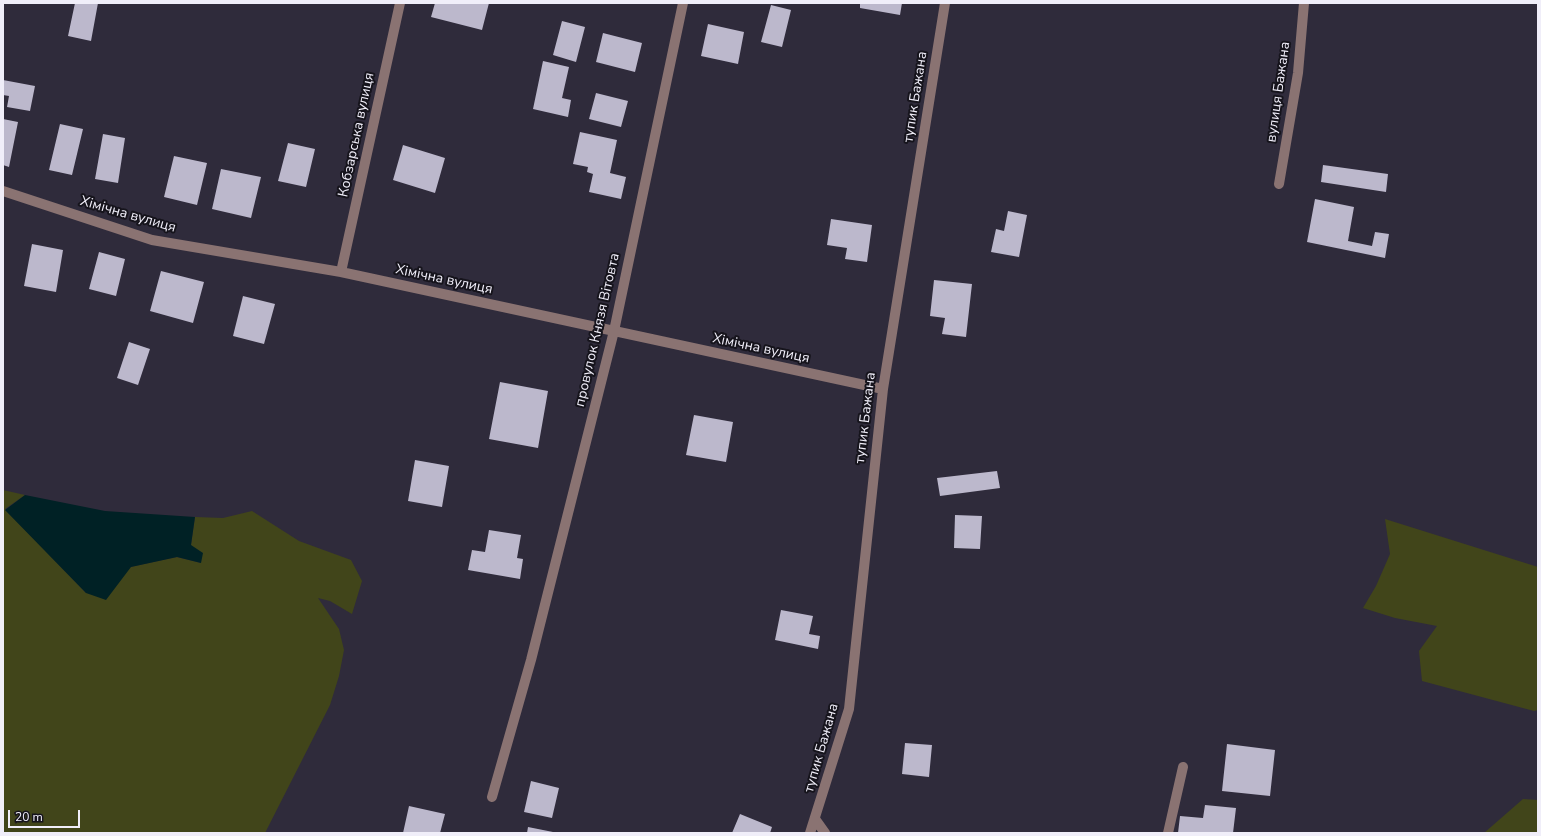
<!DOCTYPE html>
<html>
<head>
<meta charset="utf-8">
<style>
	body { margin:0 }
	#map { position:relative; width:1541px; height:836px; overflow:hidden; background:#2f2b3b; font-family:"Nunito Sans",sans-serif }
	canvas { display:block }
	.frame { position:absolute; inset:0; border:4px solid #f0eef9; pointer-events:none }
	.scale { position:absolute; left:8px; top:810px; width:72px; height:18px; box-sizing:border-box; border:2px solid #f0eef9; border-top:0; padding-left:5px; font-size:12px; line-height:14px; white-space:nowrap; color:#f0eef9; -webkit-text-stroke:3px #16141c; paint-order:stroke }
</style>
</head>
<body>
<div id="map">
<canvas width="1541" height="836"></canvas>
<div class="frame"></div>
<div class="scale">20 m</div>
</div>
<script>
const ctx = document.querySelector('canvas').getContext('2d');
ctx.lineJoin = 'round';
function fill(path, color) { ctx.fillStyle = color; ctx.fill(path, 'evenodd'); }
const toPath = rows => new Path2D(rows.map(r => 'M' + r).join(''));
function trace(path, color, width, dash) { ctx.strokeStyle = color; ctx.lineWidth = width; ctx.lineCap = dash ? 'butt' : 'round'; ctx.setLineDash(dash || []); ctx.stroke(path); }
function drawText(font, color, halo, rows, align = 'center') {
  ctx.font = font + ' "Nunito Sans",sans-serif'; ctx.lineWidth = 4; ctx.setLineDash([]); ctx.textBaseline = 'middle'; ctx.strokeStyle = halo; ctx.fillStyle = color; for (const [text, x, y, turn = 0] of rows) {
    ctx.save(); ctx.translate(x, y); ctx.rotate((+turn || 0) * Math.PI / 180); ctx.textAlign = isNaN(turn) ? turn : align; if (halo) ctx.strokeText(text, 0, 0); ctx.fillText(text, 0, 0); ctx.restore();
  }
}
const green = toPath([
	[3,490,25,495,5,509,86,593,130,567,177,557,201,563,191,545,195,517,223,518,252,511,299,541,351,560,362,581,352,614,330,601,318,598,339,629,344,650,339,676,330,705,265,833,3,833],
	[1385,519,1538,567,1538,710,1534,711,1422,681,1419,651,1437,626,1395,618,1363,608,1376,586,1390,554],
	[1523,799,1538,800,1538,833,1484,833]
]);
const water = toPath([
	[25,495,105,511,195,517,191,545,203,553,201,563,177,557,131,567,106,600,86,593,5,510]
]);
const building = toPath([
	[75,3,98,3,91,41,68,36],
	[435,3,489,3,482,30,431,17],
	[860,3,902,3,900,15,860,8],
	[771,5,791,10,782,47,761,42],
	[562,21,585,27,576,62,553,55],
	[708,24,744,32,738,64,701,56],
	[603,33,642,43,635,72,596,62],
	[543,61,569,67,562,98,571,100,568,117,533,109],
	[3,80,35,86,30,111,7,107,9,96,3,95],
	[596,93,628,101,621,127,589,119],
	[3,119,18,122,9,167,3,165],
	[60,124,83,129,72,175,49,170],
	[580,132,617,140,610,173,626,177,621,199,589,192,593,174,587,172,588,167,573,164],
	[103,134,125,138,118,183,95,179],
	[288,143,315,149,306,187,278,181],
	[403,145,445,158,435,193,393,180],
	[174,156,207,163,197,205,164,197],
	[1323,165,1388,174,1386,192,1321,182],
	[221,169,261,177,251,218,212,209],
	[1315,199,1354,207,1348,241,1372,246,1375,232,1389,234,1385,258,1307,242],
	[1008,211,1027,215,1019,257,991,252,996,229,1004,231],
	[831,219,872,225,867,262,845,259,847,248,827,245],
	[32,244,63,250,56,292,24,286],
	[99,252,125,259,116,296,89,289],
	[161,271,204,282,193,323,150,311],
	[934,280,972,284,966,337,942,334,945,318,930,316],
	[243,296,275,304,264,344,233,336],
	[129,342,150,349,138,385,117,378],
	[500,382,548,391,538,448,489,439],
	[694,415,733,422,726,462,686,455],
	[415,460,449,466,442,507,408,501],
	[997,471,1000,488,940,496,937,478],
	[955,515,982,516,980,549,954,548],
	[489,530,521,535,517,558,523,559,520,579,468,570,472,550,485,552],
	[781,610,813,616,809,634,820,636,818,649,775,640],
	[905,743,932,745,929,777,902,774],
	[1227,744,1275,750,1270,796,1222,791],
	[531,781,559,788,552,818,524,812],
	[1205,805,1236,808,1233,833,1178,833,1180,816,1203,818],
	[409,806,445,814,440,833,403,833],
	[740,814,772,827,770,833,732,833],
	[528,827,553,832,553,833,527,833]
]);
const minor = toPath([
	[1279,184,1298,73,1304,3],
	[3,191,152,240,341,272,883,389],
	[341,272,400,3],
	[492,797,531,660,614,331,683,3],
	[815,819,825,833],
	[810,833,849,709,883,389,945,3],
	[1168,833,1183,767]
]);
const streetNames = [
	["вулиця Бажана",1279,92,-82],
	["тупик Бажана",916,97,-81],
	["Кобзарська вулиця",357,135,-78],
	["Хімічна вулиця",128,215,16],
	["Хімічна вулиця",444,280,12],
	["провулок Князя Вітовта",598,330,-77],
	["Хімічна вулиця",761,349,12],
	["тупик Бажана",866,418,-83],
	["тупик Бажана",822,748,-74]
];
fill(green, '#41451a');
fill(water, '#002125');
fill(building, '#bcb8cc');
trace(minor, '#8a7372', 10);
drawText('14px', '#f0eef9', '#16141c', streetNames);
</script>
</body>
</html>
